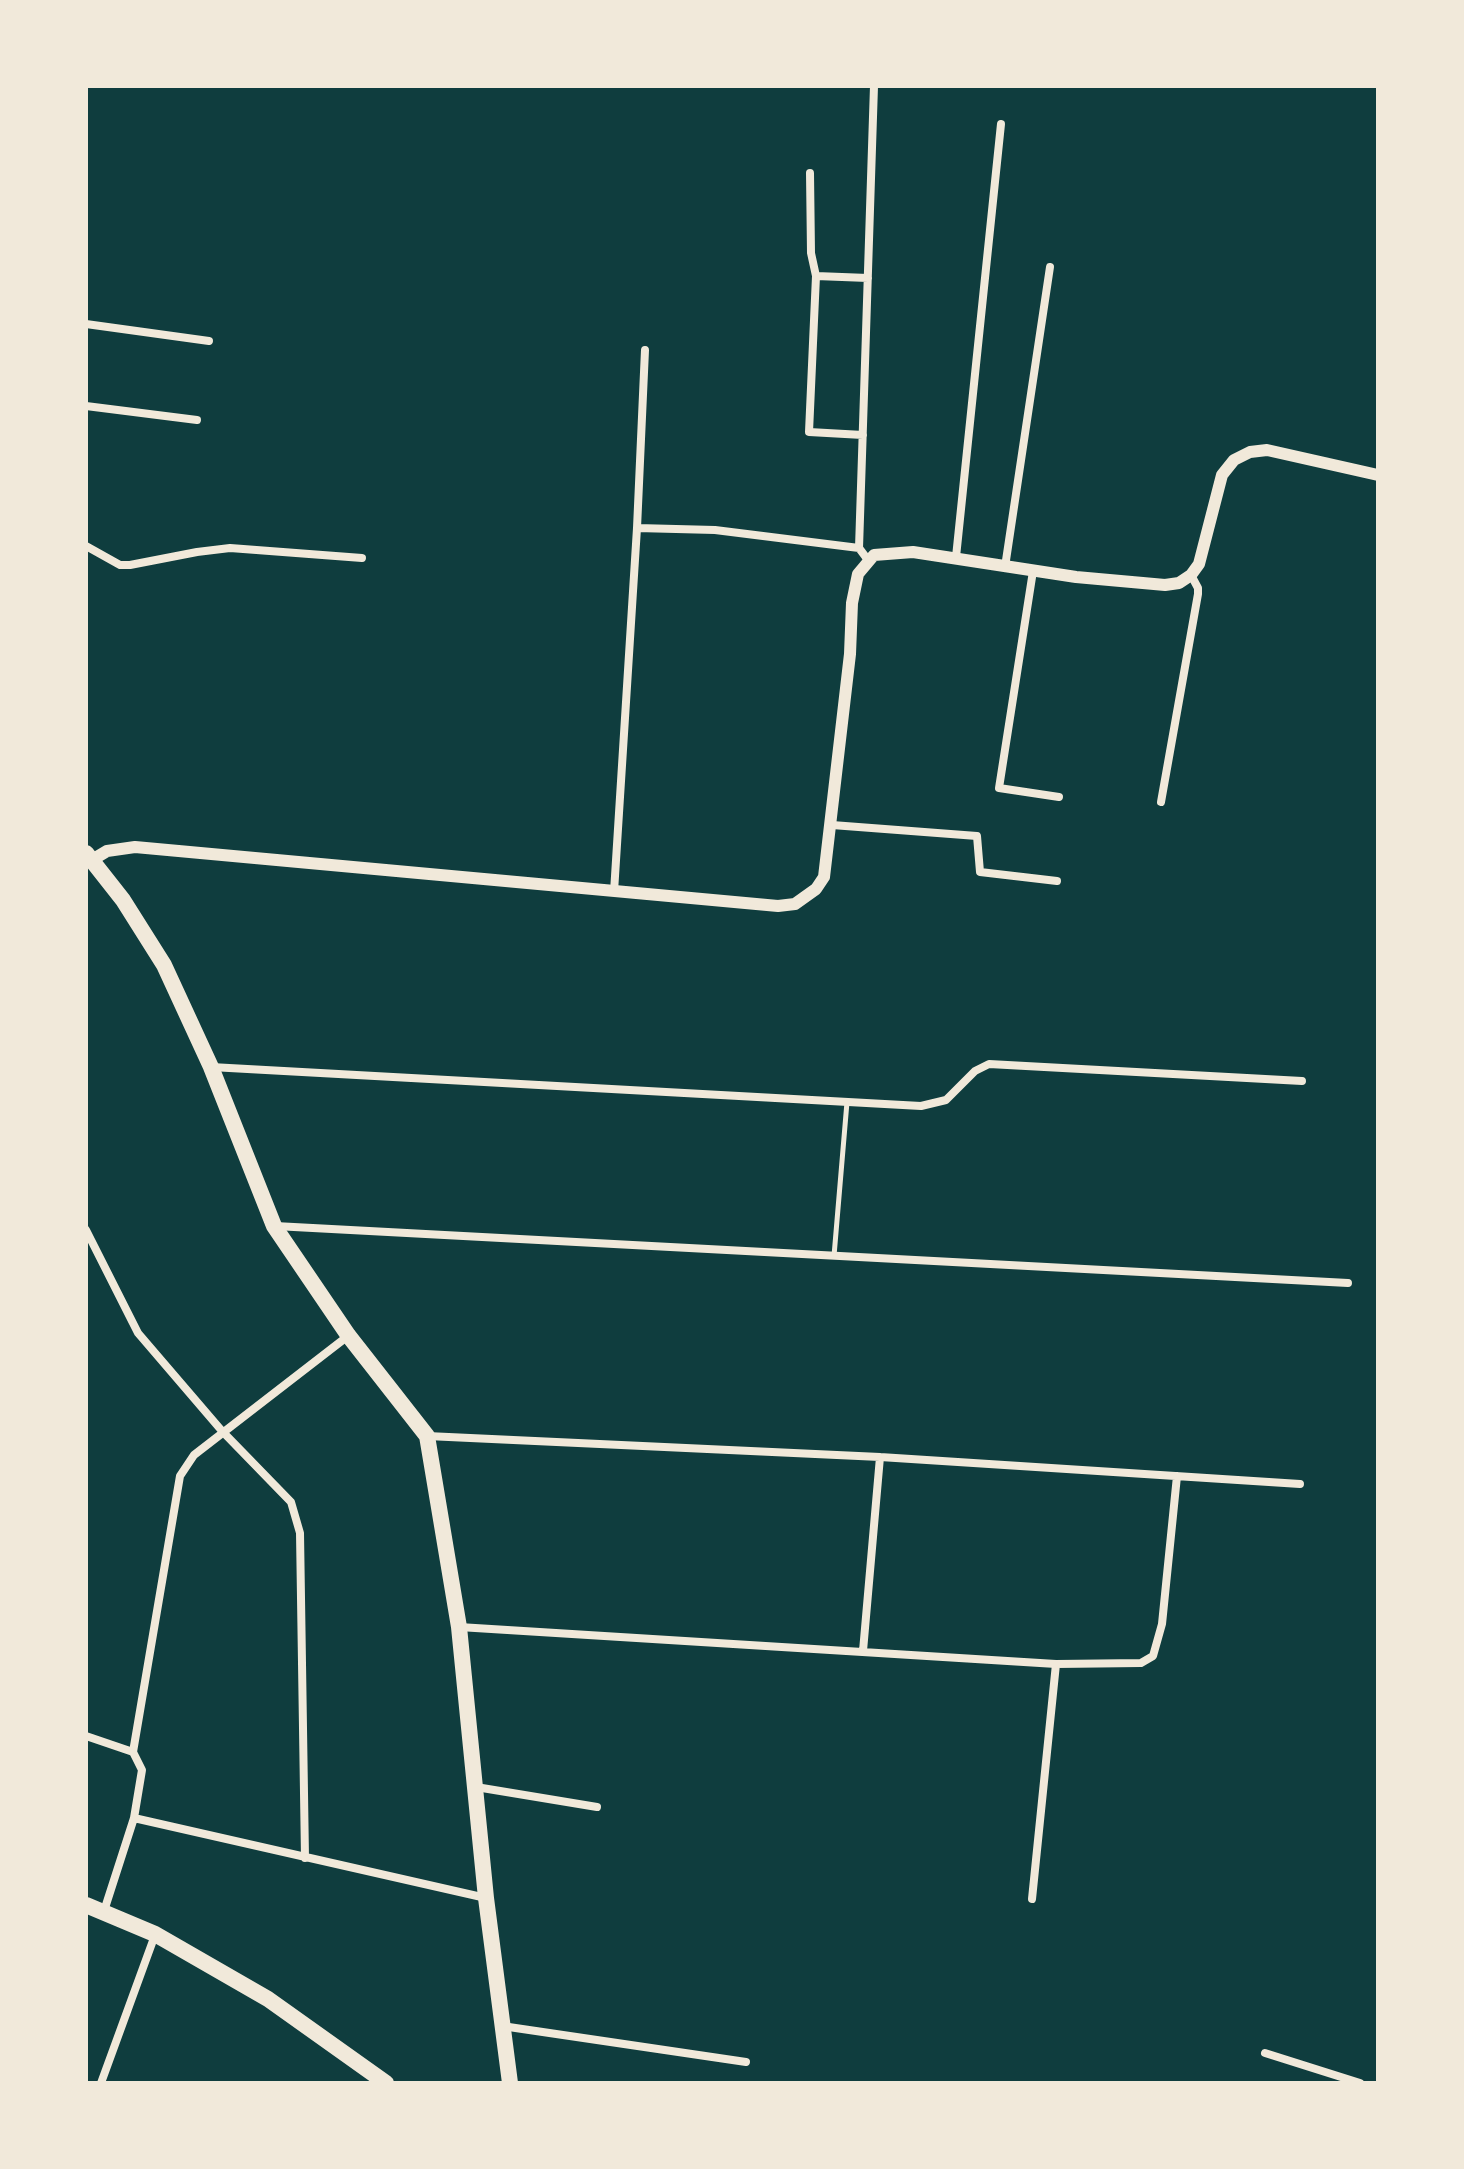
<!DOCTYPE html>
<html>
<head>
<meta charset="utf-8">
<style>
	body { margin:0 }
	#map { position:relative; width:1464px; height:2169px; overflow:hidden; background:#0f3d3e; font-family:Lato,sans-serif }
	canvas { display:block }
	.frame { position:absolute; inset:0; border:88px solid #f1e9da; pointer-events:none }
</style>
</head>
<body>
<div id="map">
<canvas width="1464" height="2169"></canvas>
<div class="frame"></div>
</div>
<script>
const ctx = document.querySelector('canvas').getContext('2d');
ctx.lineJoin = 'round';
const toPath = rows => new Path2D(rows.map(r => 'M' + r).join(''));
function trace(path, color, width, dash) { ctx.strokeStyle = color; ctx.lineWidth = width; ctx.lineCap = dash ? 'butt' : 'round'; ctx.setLineDash(dash || []); ctx.stroke(path); }
const service = toPath([
	[834,1256,847,1102]
]);
const minor = toPath([
	[810,173,811,253,816,276],
	[86,324,209,341],
	[645,350,637,528,715,530,859,548],
	[86,406,197,420],
	[863,435,809,432,816,276,868,278],
	[86,546,120,565,130,565,197,552,230,548,362,558],
	[956,557,1001,124],
	[868,560,859,548,874,86],
	[1005,567,1050,267],
	[1033,571,999,788,1059,797],
	[1161,802,1198,594,1198,588,1191,575],
	[832,825,977,836,980,872,1057,881],
	[614,892,637,528],
	[211,1067,921,1106,946,1100,975,1071,989,1064,1302,1081],
	[275,1226,1348,1283],
	[86,1230,138,1333,222,1431,291,1502,300,1533,305,1858],
	[427,1436,880,1457,1300,1484],
	[459,1627,1056,1664,1032,1899],
	[863,1651,880,1457],
	[1056,1664,1141,1663,1153,1656,1162,1624,1177,1476],
	[86,1736,133,1752,142,1770,134,1818],
	[133,1752,180,1476,194,1455,348,1336],
	[476,1787,597,1807],
	[104,1911,134,1818,486,1898],
	[502,2026,746,2062],
	[1265,2053,1360,2083],
	[101,2083,155,1935]
]);
const tertiary = toPath([
	[92,860,107,851,135,847,778,906,795,904,816,889,824,877,850,654,852,603,858,574,874,555,913,552,1076,577,1165,585,1179,583,1191,575,1199,564,1222,475,1234,460,1250,452,1267,450,1378,475]
]);
const primary = toPath([
	[86,853,123,900,164,965,211,1067,274,1226,348,1335,427,1436,459,1627,486,1898,510,2083],
	[86,1905,155,1934,268,1999,386,2083]
]);
trace(service, '#f1e9da', 5);
trace(minor, '#f1e9da', 8);
trace(tertiary, '#f1e9da', 12);
trace(primary, '#f1e9da', 16);
</script>
</body>
</html>
